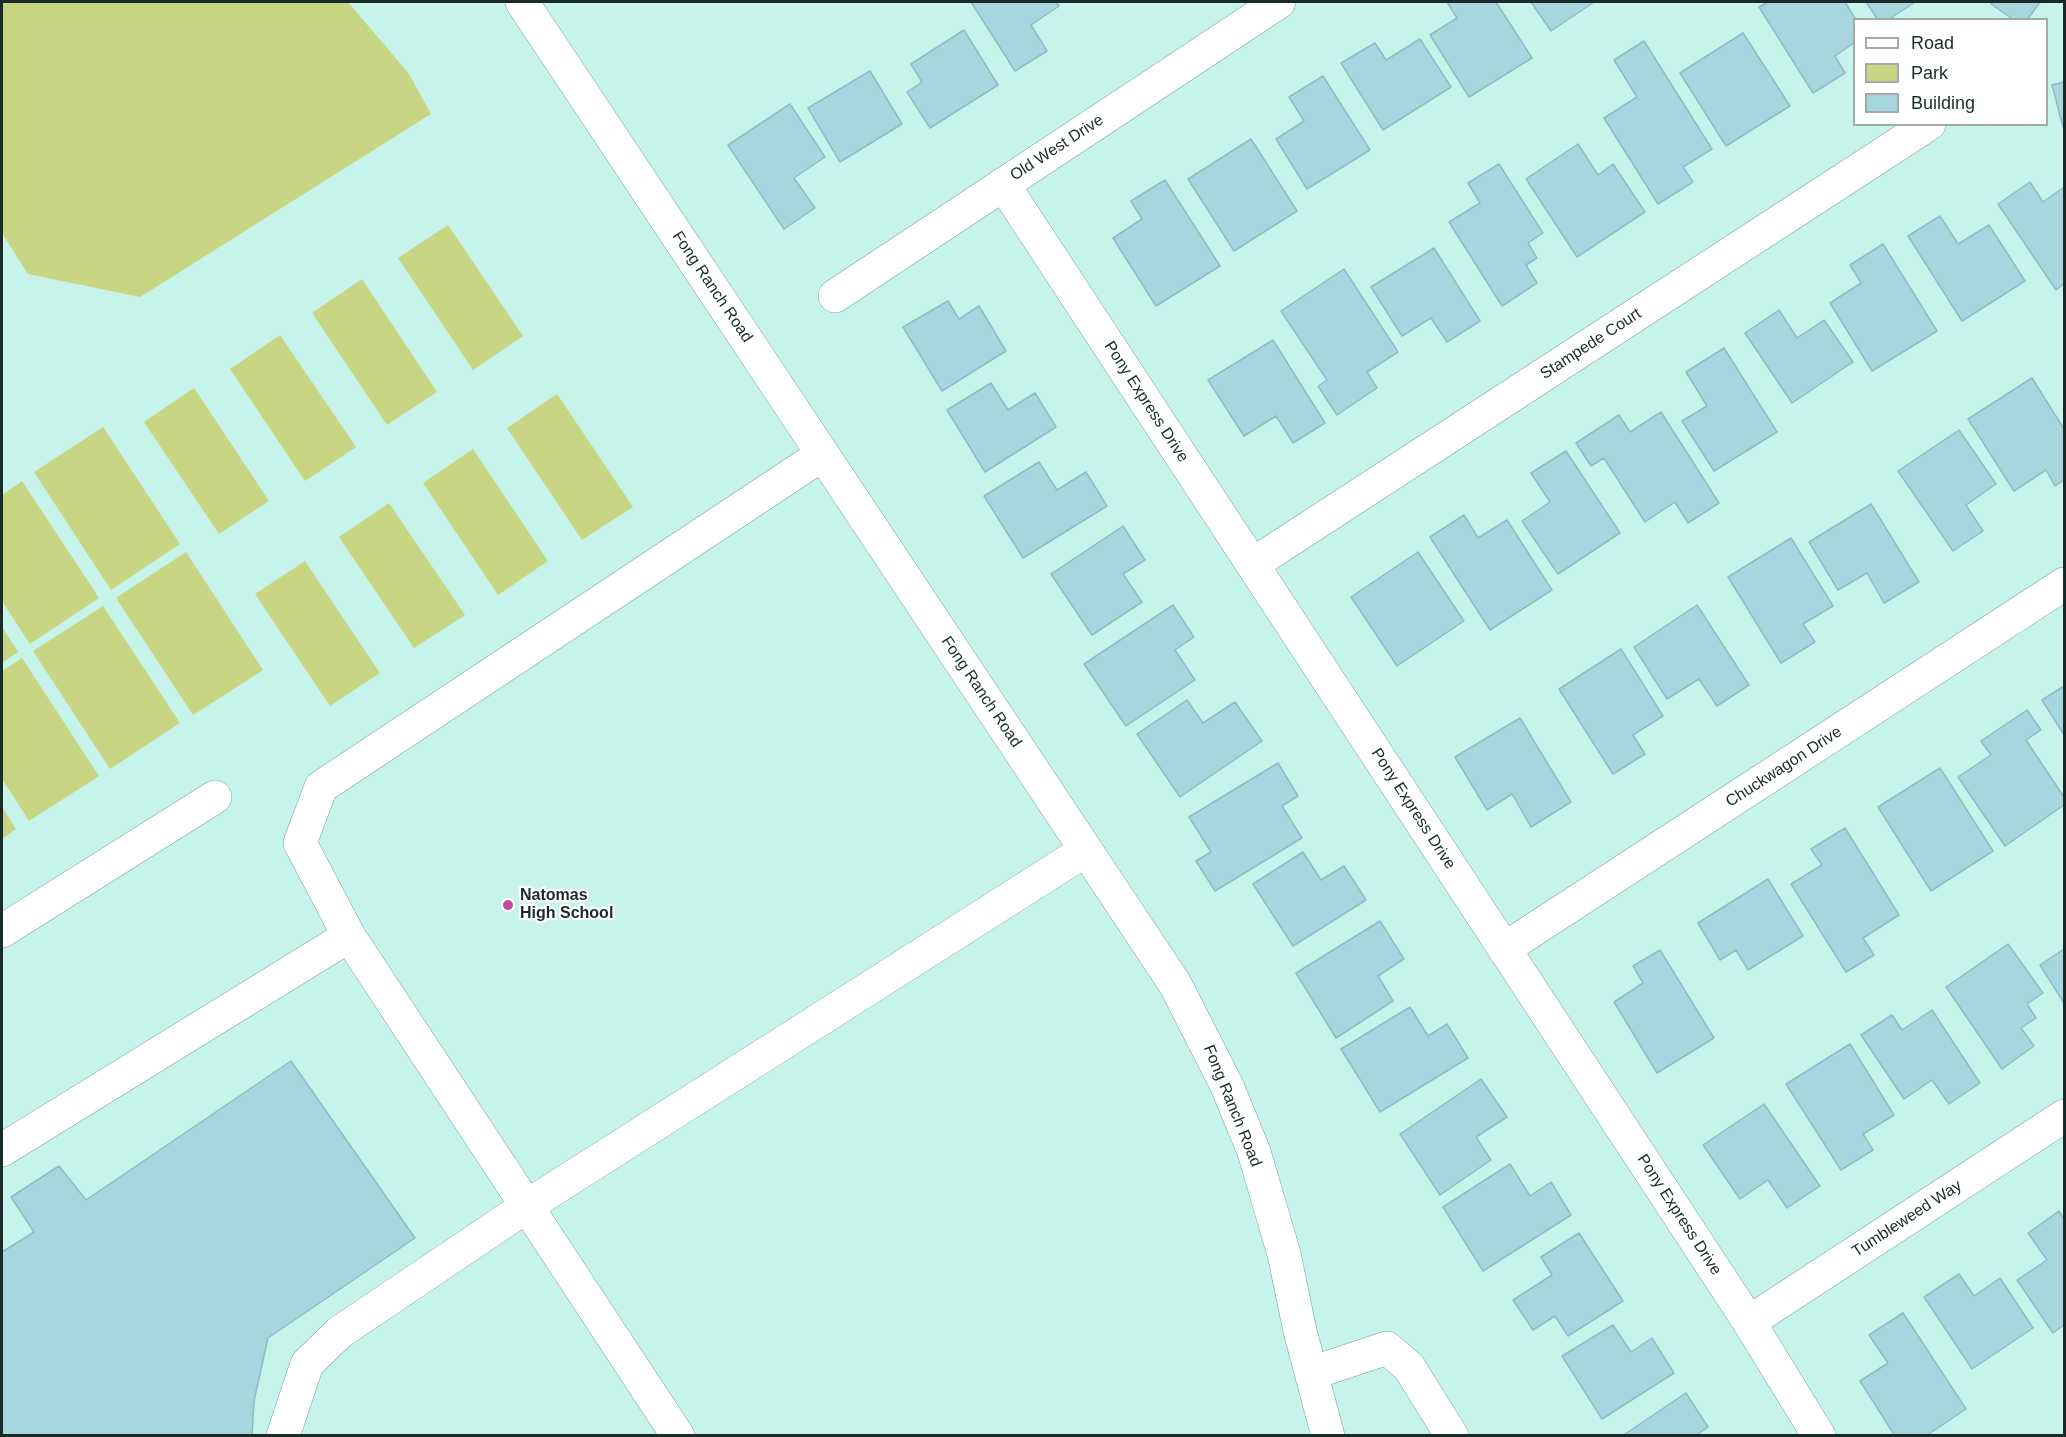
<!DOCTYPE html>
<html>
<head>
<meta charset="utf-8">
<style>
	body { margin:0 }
	#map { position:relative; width:2066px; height:1437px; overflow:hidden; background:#c6f4ea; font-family:Helvetica,sans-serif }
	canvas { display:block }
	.frame { position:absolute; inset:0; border:3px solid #192b28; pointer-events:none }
	.legend { position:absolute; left:1853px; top:18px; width:195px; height:108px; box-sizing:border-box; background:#fff; border:2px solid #a3aaa9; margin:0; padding:8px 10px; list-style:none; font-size:18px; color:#192b28 }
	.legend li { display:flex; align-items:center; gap:12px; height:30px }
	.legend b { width:30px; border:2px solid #a3aaa9 }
</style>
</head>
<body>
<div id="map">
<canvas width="2066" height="1437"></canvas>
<div class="frame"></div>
<ul class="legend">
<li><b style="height:8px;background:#fff"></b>Road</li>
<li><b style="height:16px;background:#c8d582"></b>Park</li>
<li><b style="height:16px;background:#a8d6df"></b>Building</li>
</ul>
</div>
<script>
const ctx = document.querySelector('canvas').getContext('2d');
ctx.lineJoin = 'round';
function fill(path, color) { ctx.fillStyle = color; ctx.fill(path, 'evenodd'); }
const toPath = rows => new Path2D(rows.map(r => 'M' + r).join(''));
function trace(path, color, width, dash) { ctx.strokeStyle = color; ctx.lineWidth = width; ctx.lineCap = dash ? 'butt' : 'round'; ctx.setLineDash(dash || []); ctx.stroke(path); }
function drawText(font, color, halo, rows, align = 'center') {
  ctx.font = font + ' Helvetica,sans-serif'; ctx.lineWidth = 4.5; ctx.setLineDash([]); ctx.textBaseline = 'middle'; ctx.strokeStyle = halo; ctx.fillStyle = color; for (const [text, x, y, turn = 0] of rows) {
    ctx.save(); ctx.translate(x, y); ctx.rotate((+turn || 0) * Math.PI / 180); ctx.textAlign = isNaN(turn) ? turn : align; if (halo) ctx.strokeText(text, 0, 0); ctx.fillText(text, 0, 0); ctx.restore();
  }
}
const green = toPath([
	[2,2,348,2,409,74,431,114,140,297,28,274,2,233],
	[448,225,523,336,473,370,398,258],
	[362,279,437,392,387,425,312,313],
	[280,335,356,447,305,481,230,369],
	[194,388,269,501,219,534,144,422],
	[557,394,633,507,582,540,507,428],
	[103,427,180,544,111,590,34,472],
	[473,449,548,561,498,595,423,483],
	[22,481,99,598,30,644,2,601,2,495],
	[389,503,465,615,414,648,339,537],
	[186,552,263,670,193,715,116,598],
	[305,561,380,673,330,706,255,594],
	[103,606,180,723,110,769,33,651],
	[2,627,18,652,2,663],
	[22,658,99,776,29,821,2,779,2,671],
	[2,807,16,829,2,839]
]);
const building = toPath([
	[971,2,1056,2,1059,6,1031,25,1047,51,1015,71,971,2],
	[1447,2,1496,2,1532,58,1469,97,1430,35,1457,18,1447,2],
	[1531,2,1594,2,1551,31,1531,2],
	[1768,2,1845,2,1856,20,1854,43,1835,56,1845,73,1813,93,1759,7,1768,2],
	[1866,2,1915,2,1888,20,1878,20,1866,2],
	[1993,2,2040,2,2027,20,2014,20,1991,4,1993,2],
	[964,30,998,85,930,128,907,92,922,82,911,64,964,30],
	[1743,33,1790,106,1726,146,1680,73,1743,33],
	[1420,39,1451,87,1383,130,1341,63,1375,43,1386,60,1420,39],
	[1644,41,1712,149,1683,167,1693,182,1658,204,1604,118,1637,97,1614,60,1644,41],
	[870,71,902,124,840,162,808,108,870,71],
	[1323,76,1370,150,1307,189,1276,139,1304,121,1289,97,1323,76],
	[2064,82,2064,126,2063,127,2052,85,2064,82],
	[790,104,825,157,794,178,815,208,784,229,728,145,790,104],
	[1251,139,1297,211,1234,251,1188,179,1251,139],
	[1578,144,1598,175,1613,164,1645,212,1577,257,1526,179,1578,144],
	[1499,164,1543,233,1528,243,1537,258,1526,265,1537,283,1502,306,1449,222,1480,203,1468,183,1499,164],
	[1165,180,1220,266,1156,306,1113,238,1142,219,1131,201,1165,180],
	[2030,182,2043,202,2064,187,2064,284,2056,290,1998,204,2030,182],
	[1940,216,1958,244,1989,225,2025,281,1962,321,1908,236,1940,216],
	[1883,244,1937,331,1872,371,1830,303,1861,283,1850,265,1883,244],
	[1434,248,1480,321,1447,342,1431,318,1402,336,1371,287,1434,248],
	[1344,269,1398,352,1367,372,1377,388,1337,415,1318,386,1327,380,1281,311,1344,269],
	[948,301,959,319,979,306,1006,351,942,391,903,327,948,301],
	[1779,310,1797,338,1824,320,1853,362,1792,403,1745,333,1779,310],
	[1273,340,1325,423,1293,443,1276,416,1244,436,1208,380,1273,340],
	[1724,348,1777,432,1714,471,1682,421,1707,406,1686,372,1724,348],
	[2032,378,2064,429,2064,480,2055,486,2046,470,2014,491,1968,419,2032,378],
	[991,383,1008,410,1035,393,1056,427,985,472,947,410,991,383],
	[1661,412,1719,503,1688,523,1675,502,1645,522,1604,458,1591,466,1576,443,1619,415,1630,432,1661,412],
	[1959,430,1996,484,1966,505,1983,531,1953,551,1898,471,1959,430],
	[1566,451,1620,533,1558,574,1522,521,1550,502,1531,473,1566,451],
	[1039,462,1057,490,1086,472,1107,506,1023,558,984,496,1039,462],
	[1871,504,1919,582,1884,603,1867,573,1838,590,1809,542,1871,504],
	[1464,515,1478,538,1507,520,1552,590,1490,630,1430,537,1464,515],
	[1123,526,1145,560,1123,574,1142,602,1092,635,1051,574,1123,526],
	[1791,538,1833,606,1803,624,1815,642,1781,663,1728,577,1791,538],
	[1418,552,1464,621,1397,666,1351,597,1418,552],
	[1173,605,1194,637,1175,650,1195,680,1126,726,1084,664,1173,605],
	[1697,605,1749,685,1717,706,1699,679,1667,699,1634,647,1697,605],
	[1621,649,1663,716,1633,735,1645,754,1613,774,1559,689,1621,649],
	[2064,686,2064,735,2042,700,2064,686],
	[1187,700,1203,723,1235,702,1262,741,1180,797,1137,734,1187,700],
	[2027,710,2041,730,2026,740,2064,797,2064,805,2005,846,1958,777,1991,755,1981,741,2027,710],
	[1520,718,1571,802,1531,827,1512,794,1487,810,1455,757,1520,718],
	[1278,763,1298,796,1282,806,1302,838,1215,891,1196,861,1211,852,1189,817,1278,763],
	[1940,768,1993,851,1931,891,1878,807,1940,768],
	[1845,828,1899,915,1863,938,1874,955,1846,972,1791,884,1822,865,1811,849,1845,828],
	[1303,852,1321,880,1344,866,1366,900,1293,946,1253,884,1303,852],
	[1768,879,1803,936,1748,970,1736,950,1720,960,1698,923,1768,879],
	[1380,921,1404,959,1378,976,1393,1001,1336,1038,1296,973,1380,921],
	[2008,944,2043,993,2027,1004,2036,1018,2021,1028,2034,1046,2002,1069,1946,987,2008,944],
	[2064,949,2064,1003,2040,965,2064,949],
	[1660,950,1714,1038,1657,1073,1614,1002,1643,983,1633,966,1660,950],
	[1410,1007,1428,1036,1447,1024,1468,1058,1380,1112,1341,1049,1410,1007],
	[1932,1010,1980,1083,1949,1104,1932,1080,1904,1099,1861,1035,1892,1015,1902,1030,1932,1010],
	[1850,1044,1894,1115,1863,1134,1873,1150,1841,1170,1786,1084,1850,1044],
	[291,1061,415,1238,268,1338,254,1401,252,1436,2,1436,2,1252,34,1232,11,1197,59,1166,86,1200,291,1061],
	[1481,1079,1507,1117,1476,1137,1491,1160,1440,1195,1400,1134,1481,1079],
	[1764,1104,1820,1186,1787,1208,1768,1180,1740,1199,1703,1145,1764,1104],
	[1510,1164,1530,1196,1551,1182,1571,1215,1483,1271,1443,1207,1510,1164],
	[2059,1211,2064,1219,2064,1325,2053,1333,2017,1280,2047,1260,2028,1233,2059,1211],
	[1579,1233,1623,1301,1568,1336,1555,1316,1533,1330,1513,1300,1552,1275,1541,1257,1579,1233],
	[1959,1274,1974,1296,2000,1278,2033,1328,1972,1369,1924,1297,1959,1274],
	[1903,1313,1966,1409,1926,1436,1895,1436,1860,1381,1888,1363,1869,1335,1903,1313],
	[1613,1325,1631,1352,1652,1338,1674,1373,1602,1419,1562,1356,1613,1325],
	[1686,1393,1708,1427,1695,1436,1622,1436,1686,1393]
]);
const minor = toPath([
	[522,2,1175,984,1227,1086,1254,1152,1284,1254,1300,1331,1328,1436],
	[1003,184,1749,1322,1819,1436],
	[835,296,1279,2],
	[1253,564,1929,124],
	[2,931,215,797],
	[1504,949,2064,584],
	[2,1150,349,936],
	[1749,1322,2064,1116],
	[1312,1373,1387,1348,1409,1367,1452,1436],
	[283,1436,307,1364,340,1332,527,1206,1086,850],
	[678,1436,349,936,300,843,321,787,823,454]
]);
const markers = [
	[508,905,6,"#c24a9f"]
];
const streetNames = [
	["Old West Drive",1057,148,-33],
	["Fong Ranch Road",712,287,56],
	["Stampede Court",1591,344,-33],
	["Pony Express Drive",1146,402,57],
	["Fong Ranch Road",981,692,56],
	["Chuckwagon Drive",1784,767,-33],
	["Pony Express Drive",1413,809,57],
	["Fong Ranch Road",1232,1106,68],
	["Pony Express Drive",1679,1215,57],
	["Tumbleweed Way",1907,1219,-33]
];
const poiNames = [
	["Natomas",520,896],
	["High School",520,914]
];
fill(green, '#c8d582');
fill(building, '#a8d6df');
trace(building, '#8ebbc5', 1.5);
trace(minor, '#77a399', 34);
trace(minor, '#fff', 33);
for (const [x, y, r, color] of markers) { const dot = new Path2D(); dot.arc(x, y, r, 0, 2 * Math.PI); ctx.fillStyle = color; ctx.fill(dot); trace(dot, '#fff', 2); }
drawText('16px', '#192b28', '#fff', streetNames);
drawText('bold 16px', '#192b28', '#fff', poiNames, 'left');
</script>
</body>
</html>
